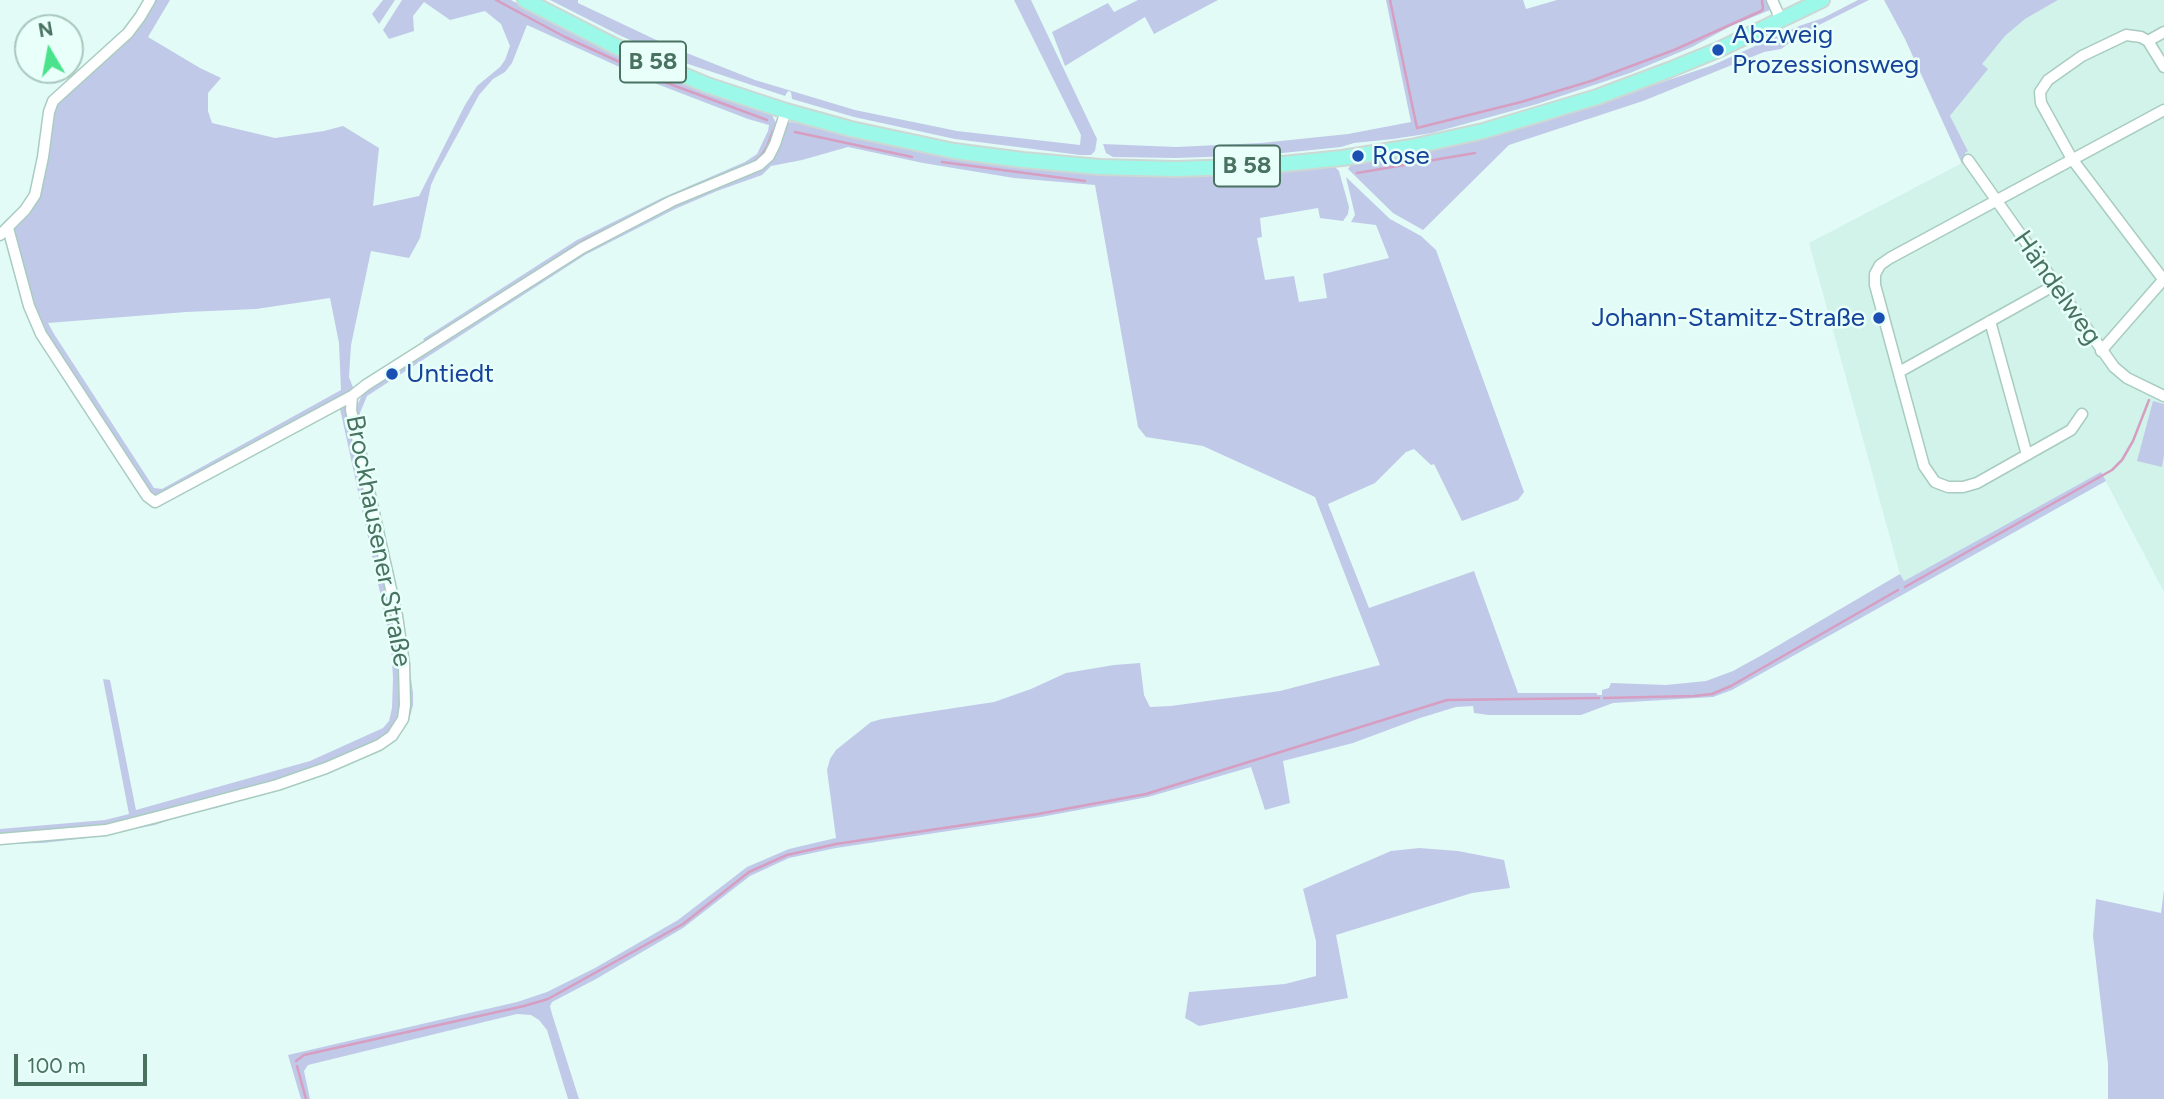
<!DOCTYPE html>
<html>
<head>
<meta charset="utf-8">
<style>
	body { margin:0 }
	#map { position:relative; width:2164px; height:1099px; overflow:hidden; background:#e2fbf7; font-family:Figtree,sans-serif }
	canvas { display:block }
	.north { position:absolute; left:14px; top:14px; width:70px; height:70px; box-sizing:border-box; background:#e8fffa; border:2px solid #a8c7bd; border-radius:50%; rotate:350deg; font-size:19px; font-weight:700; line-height:28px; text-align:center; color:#497261 }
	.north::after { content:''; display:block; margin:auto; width:24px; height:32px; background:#4ae38c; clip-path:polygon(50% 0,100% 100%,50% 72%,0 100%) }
	.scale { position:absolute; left:14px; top:1054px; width:133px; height:32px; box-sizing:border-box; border:4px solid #497261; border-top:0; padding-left:9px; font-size:21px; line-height:24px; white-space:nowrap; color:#497261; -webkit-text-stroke:5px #e8fffa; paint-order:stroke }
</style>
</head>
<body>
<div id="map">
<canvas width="2164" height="1099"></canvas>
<div class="north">N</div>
<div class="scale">100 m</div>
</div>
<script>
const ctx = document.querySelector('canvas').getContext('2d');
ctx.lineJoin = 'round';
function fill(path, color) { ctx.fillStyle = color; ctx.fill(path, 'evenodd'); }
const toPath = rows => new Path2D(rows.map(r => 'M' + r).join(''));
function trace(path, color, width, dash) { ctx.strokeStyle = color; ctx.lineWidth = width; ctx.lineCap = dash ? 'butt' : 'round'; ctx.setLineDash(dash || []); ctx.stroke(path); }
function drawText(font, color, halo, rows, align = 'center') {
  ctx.font = font + ' Figtree,sans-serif'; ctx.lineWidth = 5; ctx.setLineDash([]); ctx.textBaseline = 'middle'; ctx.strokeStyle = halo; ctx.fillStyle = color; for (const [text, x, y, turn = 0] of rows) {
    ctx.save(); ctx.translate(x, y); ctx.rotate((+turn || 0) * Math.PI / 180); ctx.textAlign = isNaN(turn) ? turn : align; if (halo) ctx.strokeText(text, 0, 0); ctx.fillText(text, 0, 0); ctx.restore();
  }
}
const residential = toPath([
	[2058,0,2164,0,2164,592,2101,472,1904,581,1900,574,1809,243,1966,161,1965,153,1968,150,1950,117,1987,69,1981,64,2005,36,2025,19]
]);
const green = toPath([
	[152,0,170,0,148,37,200,68,221,78,208,93,208,111,212,123,275,138,324,131,343,126,379,148,373,206,419,196,465,105,477,86,500,67,505,60,510,46,501,24,485,11,450,20,424,2,413,16,414,31,389,39,383,30,402,0,511,0,566,30,613,52,705,90,772,115,776,123,776,131,767,152,758,161,671,199,427,344,423,339,577,240,662,198,745,162,757,154,768,131,769,125,748,119,657,84,527,25,512,63,505,72,493,79,479,95,436,174,431,185,420,238,409,258,371,251,351,345,349,377,354,390,158,497,153,496,147,491,37,323,12,228,26,212,55,102,129,34],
	[330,298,339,343,341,390,162,489,154,488,54,334,48,323,186,312,256,309],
	[383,0,395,0,379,24,372,14],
	[550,0,578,0,578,3,669,46,755,80,855,110,957,131,1080,145,1081,135,1014,0,1031,0,1097,139,1095,151,1091,155,1080,155,955,139,854,117,792,99,791,92,788,91,785,96,667,57,619,35],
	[1138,0,1218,0,1154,34,1145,17,1065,66,1052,32,1108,3,1114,12],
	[1386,0,1523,0,1526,9,1557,0,1768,0,1770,10,1731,26,1692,47,1630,73,1537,104,1432,133,1393,139,1354,143,1341,147,1263,155,1176,158,1113,157,1106,153,1103,144,1176,147,1261,143,1348,134,1411,122],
	[1858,0,1869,0,1807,31,1781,49,1764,52,1643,101,1509,145,1423,230,1393,213,1348,169,1352,163,1384,159,1475,141,1544,122,1713,65,1799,26,1823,18],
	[1884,0,2058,0,2025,19,2005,36,1982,64,1988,69,1950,116,1968,151,1965,153,1966,161,1962,164,1905,39],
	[791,122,951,156,1264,172,1335,167,1339,171,1349,207,1348,214,1343,221,1320,218,1318,208,1260,218,1262,237,1257,238,1265,280,1294,276,1299,302,1327,298,1323,274,1389,258,1376,225,1351,222,1355,215,1346,177,1390,219,1421,236,1436,250,1524,492,1518,500,1462,521,1434,464,1431,465,1414,449,1406,452,1375,483,1328,504,1369,608,1474,571,1518,693,1597,693,1597,695,1602,695,1602,690,1609,688,1611,683,1666,685,1706,681,1733,671,1762,655,1900,574,1904,581,2101,472,2106,481,1732,690,1713,697,1613,703,1581,715,1489,715,1474,713,1473,706,1456,707,1420,718,1353,743,1283,761,1290,803,1265,810,1251,767,1148,797,1041,817,836,848,789,858,750,876,683,928,596,979,552,1002,550,1006,552,1014,579,1099,568,1099,547,1030,539,1020,531,1015,517,1014,308,1065,304,1071,310,1099,301,1099,288,1055,517,1002,547,992,595,968,678,920,747,867,789,849,836,838,827,770,830,759,836,750,871,722,882,719,994,702,1031,689,1066,673,1114,665,1140,663,1144,695,1150,707,1171,706,1280,691,1380,665,1315,497,1203,446,1146,437,1138,427,1095,185,1014,178,923,163,848,147,802,160,771,166,762,175,717,191,675,209,585,255,367,396,360,413,360,424,402,614,413,693,413,705,409,720,395,741,383,749,328,773,281,789,216,808,184,815,155,825,87,838,43,843,0,844,0,841,154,821,380,747,409,706,355,410,363,393,583,250,672,205,752,172,786,124],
	[2153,401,2164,404,2164,455,2162,467,2137,461],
	[339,404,345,406,348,410,394,616,404,693,400,718,390,732,360,751,276,782,106,827,0,837,0,829,105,820,129,814,103,679,110,680,136,810,310,761,383,728,389,721,392,708,393,678,391,643],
	[1419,848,1458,851,1504,860,1510,888,1472,893,1336,935,1348,998,1199,1026,1185,1018,1189,992,1285,984,1316,976,1316,941,1303,889,1391,851],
	[2164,890,2164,1099,2108,1099,2108,1064,2093,936,2096,899,2161,913]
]);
const stream = toPath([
	[496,0,565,37,659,80,767,120],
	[1390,0,1417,128,1521,102,1591,81,1674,50,1761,11,1763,9,1762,0],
	[795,132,912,157],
	[942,162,1085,181],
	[753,163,761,156,767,147,773,131],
	[1357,173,1475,153],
	[688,189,718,177],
	[540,269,583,241,647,209],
	[1905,587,2112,470,2122,460,2133,441,2149,400],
	[1604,698,1694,696,1712,694,1731,686,1898,590],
	[296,1061,304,1055,524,1006,548,999,683,924,749,872,787,855,836,844,1038,814,1146,794,1447,700,1599,698],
	[297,1066,306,1099]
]);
const minor = toPath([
	[1772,0,1781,20],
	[2148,41,2164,32],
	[1968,160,2114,367,2127,378,2164,396],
	[8,228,29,306,41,334,147,496,155,502,352,396,366,385,582,248,672,201,759,165,769,156,775,144,786,111],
	[0,235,25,210,35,195,43,157,49,112,53,101,128,33,140,17,150,0],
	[2163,279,2072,159,2041,103,2040,92,2048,80,2082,56,2126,35,2141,37,2148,41,2164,67],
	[1990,321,2027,455],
	[2101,351,2164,279],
	[1899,372,2055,285],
	[2082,414,2071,430,1977,483,1963,487,1948,487,1935,482,1924,466,1875,285,1875,274,1880,265,1890,258,2164,110],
	[0,839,106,830,153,818,277,785,326,768,379,745,392,736,403,719,405,705,404,664,397,616,351,410,352,396]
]);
const primary = toPath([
	[525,0,615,46,707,85,786,111,851,129,954,151,1023,160,1100,167,1176,169,1263,166,1342,158,1411,147,1483,131,1597,97,1669,70,1718,50,1822,0]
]);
const markers = [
	[1718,50,7,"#1a4fb4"],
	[1358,156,7,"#1a4fb4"],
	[1879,318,7,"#1a4fb4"],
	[392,374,7,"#1a4fb4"]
];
const shields = [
	[653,62,66],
	[1247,166,66]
];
const shieldNames = [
	["B 58",653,62],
	["B 58",1247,166]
];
const transitNames = [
	["Abzweig",1732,35],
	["Prozessionsweg",1732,65],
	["Rose",1372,156],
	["Johann-Stamitz-Straße",1865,318,"right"],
	["Untiedt",406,374]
];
const streetNames = [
	["Händelweg",2057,288,55],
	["Brockhausener Straße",378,541,79]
];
fill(residential, '#d1f3ea');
fill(green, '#c1c9e8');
trace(stream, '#d69ec1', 2.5);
trace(minor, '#a9ccc0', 13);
trace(primary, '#ccd8d3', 18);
trace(minor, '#fff', 10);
trace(primary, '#9cf9ea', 14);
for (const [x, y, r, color] of markers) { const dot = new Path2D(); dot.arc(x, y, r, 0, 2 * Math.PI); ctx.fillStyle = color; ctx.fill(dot); trace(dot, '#e8fffa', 2.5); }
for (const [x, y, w] of shields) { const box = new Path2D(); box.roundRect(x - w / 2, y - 20.5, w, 41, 5); ctx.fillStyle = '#e8fffa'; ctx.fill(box); trace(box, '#497261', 2); }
drawText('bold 24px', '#497261', null, shieldNames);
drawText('26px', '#164399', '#e8fffa', transitNames, 'left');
drawText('26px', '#497261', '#e8fffa', streetNames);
</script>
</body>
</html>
